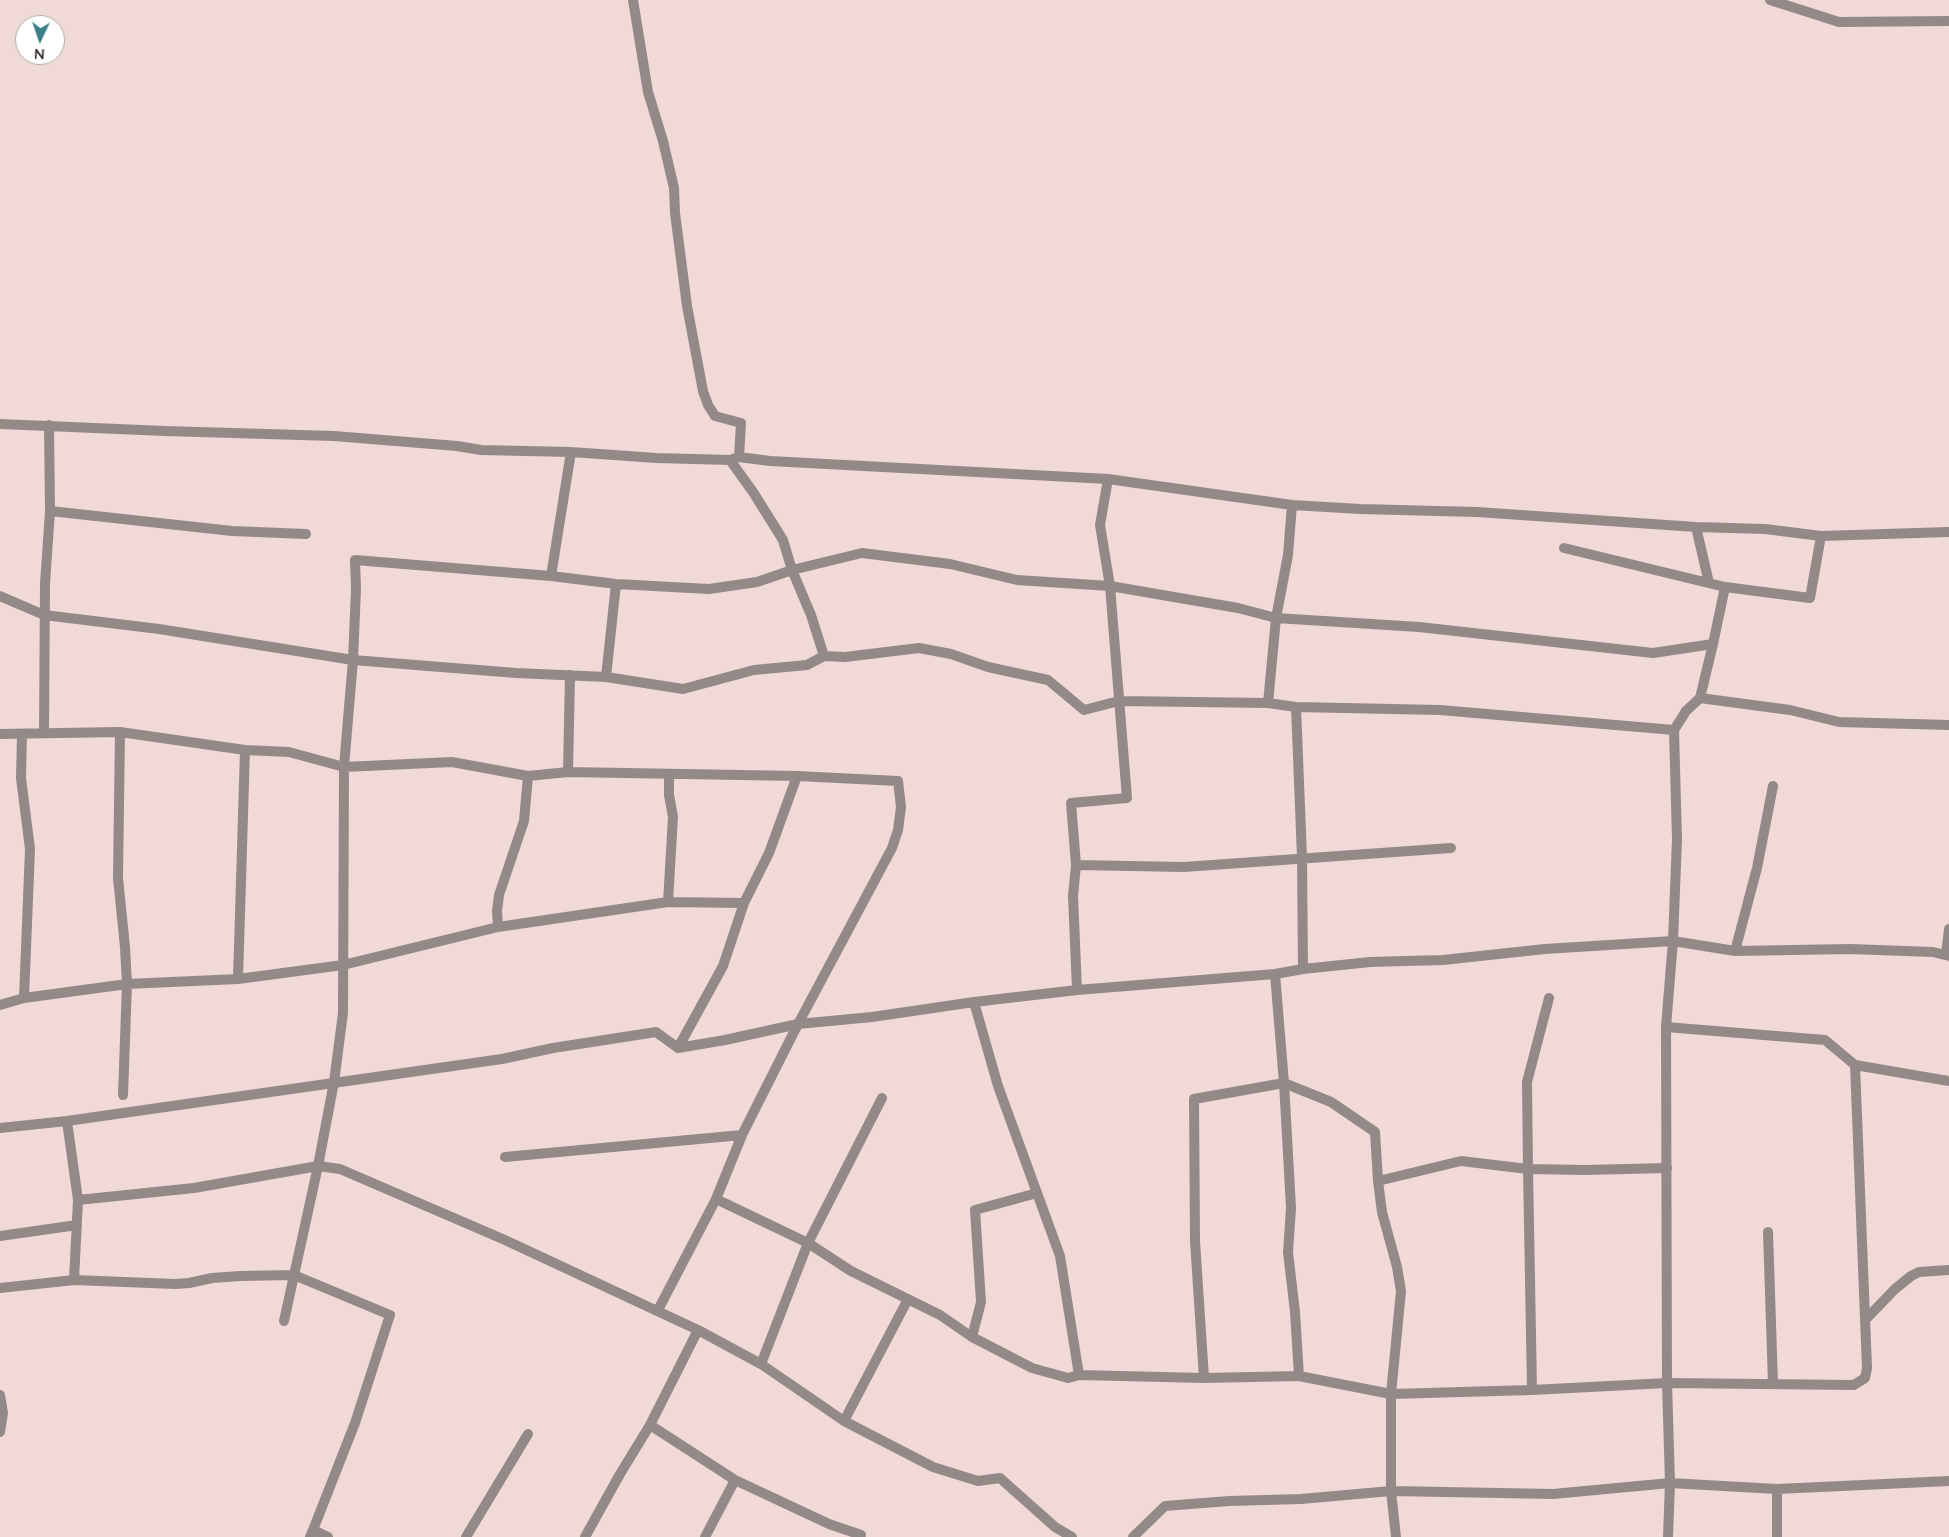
<!DOCTYPE html>
<html>
<head>
<meta charset="utf-8">
<style>
	body { margin:0 }
	#map { position:relative; width:1949px; height:1537px; overflow:hidden; background:#f0d9d6; font-family:Lato,sans-serif }
	canvas { display:block }
	.north { position:absolute; left:15px; top:15px; width:50px; height:50px; box-sizing:border-box; background:#fff; border:1px solid #adaaaa; border-radius:50%; rotate:183deg; font-size:14px; font-weight:700; line-height:20px; text-align:center; color:#332b2a }
	.north::after { content:''; display:block; margin:auto; width:18px; height:22px; background:#397f89; clip-path:polygon(50% 0,100% 100%,50% 72%,0 100%) }
</style>
</head>
<body>
<div id="map">
<canvas width="1949" height="1537"></canvas>
<div class="north">N</div>
</div>
<script>
const ctx = document.querySelector('canvas').getContext('2d');
ctx.lineJoin = 'round';
const toPath = rows => new Path2D(rows.map(r => 'M' + r).join(''));
function trace(path, color, width, dash) { ctx.strokeStyle = color; ctx.lineWidth = width; ctx.lineCap = dash ? 'butt' : 'round'; ctx.setLineDash(dash || []); ctx.stroke(path); }
const minor = toPath([
	[633,0,648,92,663,141,674,188,675,213,687,306,703,391,708,405,715,416,741,423,739,457],
	[1770,0,1839,22,1949,21],
	[0,424,165,431,334,436,457,446,481,450,571,452,656,458,730,460,739,457,770,461,1108,479,1292,505,1360,509,1477,512,1696,527,1765,529,1821,536,1949,532],
	[730,460,753,492,783,540,792,570,811,615,824,656],
	[50,511,232,531,306,534],
	[1696,527,1709,583],
	[1564,548,1725,587,1810,598,1821,536],
	[551,576,571,452],
	[0,596,44,615,159,629,353,660,516,673,606,677,683,689,754,670,807,665,824,656,845,657,919,648,951,654,988,667,1048,680,1084,710,1119,701,1268,703,1296,707,1440,710,1674,730],
	[606,677,616,584],
	[1700,698,1790,710,1839,722,1949,725],
	[1268,703,1276,618,1288,555,1292,505],
	[1296,707,1302,857,1303,969],
	[120,732,118,878,125,947,127,984,123,1095],
	[44,733,45,584,50,511,49,425],
	[0,734,120,732,245,750,289,752,344,767,452,762,528,776,568,772,797,776,898,781,901,807,898,830,892,848,798,1024,742,1135,716,1199,658,1310],
	[22,734,21,778,30,849,24,998],
	[568,772,570,675],
	[1076,865,1184,867,1451,848],
	[668,902,673,817,669,795,669,774],
	[498,927,497,911,499,895,524,821,528,776],
	[1735,951,1757,868,1773,786],
	[1946,954,1949,929],
	[1275,974,1284,1083,1291,1208,1288,1252,1295,1312,1299,1376],
	[238,979,245,750],
	[1077,990,1073,896,1076,865,1071,803,1127,798,1110,586,1100,525,1108,479],
	[974,1002,998,1086,1060,1256,1079,1375],
	[0,1005,24,998,127,984,238,979,343,965,498,927,668,902,744,903],
	[1666,1027,1825,1040,1855,1065,1949,1081],
	[678,1048,723,966,744,903,769,853,797,776],
	[67,1121,78,1200,74,1280],
	[0,1128,67,1121,502,1059,553,1048,656,1032,678,1048,725,1040,798,1024,872,1017,974,1002,1077,990,1275,974,1303,969,1370,962,1443,960,1545,949,1673,941,1735,951,1850,949,1933,952,1949,956],
	[505,1157,742,1135],
	[1378,1181,1461,1161,1528,1169,1527,1082,1549,998],
	[716,1199,808,1243,851,1271,940,1315,972,1337,1032,1368,1068,1378,1079,1375,1204,1378,1299,1376,1391,1394,1532,1390,1667,1383,1854,1385,1865,1378,1867,1368,1855,1065],
	[78,1200,194,1188,318,1166,340,1169,505,1240,698,1330,761,1364,844,1421,933,1467,978,1481,1000,1478,1055,1527,1072,1537],
	[1768,1232,1773,1384],
	[0,1236,77,1225],
	[0,1288,74,1280,175,1284,189,1283,212,1278,240,1276,294,1275,390,1315,355,1423,313,1530],
	[1866,1319,1895,1289,1911,1276,1919,1272,1949,1270],
	[284,1321,318,1166,334,1082,343,1013,344,767,353,660,356,589,355,560,551,576,616,584,709,589,757,582,792,570,862,553,950,564,1017,580,1110,586,1238,608,1276,618,1419,627,1653,653,1713,644],
	[972,1337,981,1302,975,1210,1037,1193],
	[761,1364,808,1243,882,1098],
	[1204,1378,1195,1241,1194,1099,1284,1083,1331,1102,1375,1132,1378,1181,1382,1212,1397,1267,1401,1291,1391,1394,1391,1491,1396,1537],
	[1532,1390,1528,1169,1585,1170,1667,1168],
	[0,1395,3,1413,0,1432],
	[844,1421,907,1301],
	[650,1425,735,1480,829,1524,861,1535],
	[310,1537,313,1530,328,1537],
	[466,1537,528,1434],
	[585,1537,620,1474,650,1425,698,1330],
	[705,1537,735,1480],
	[1133,1537,1165,1506,1229,1501,1301,1499,1391,1491,1553,1494,1670,1483,1777,1489],
	[1777,1537,1777,1489,1949,1481]
]);
const tertiary = toPath([
	[1668,1537,1670,1483,1667,1383,1666,1027,1673,941,1677,839,1674,730,1686,711,1700,698,1713,644,1725,587]
]);
trace(minor, '#938a88', 10);
trace(tertiary, '#938a88', 10);
</script>
</body>
</html>
